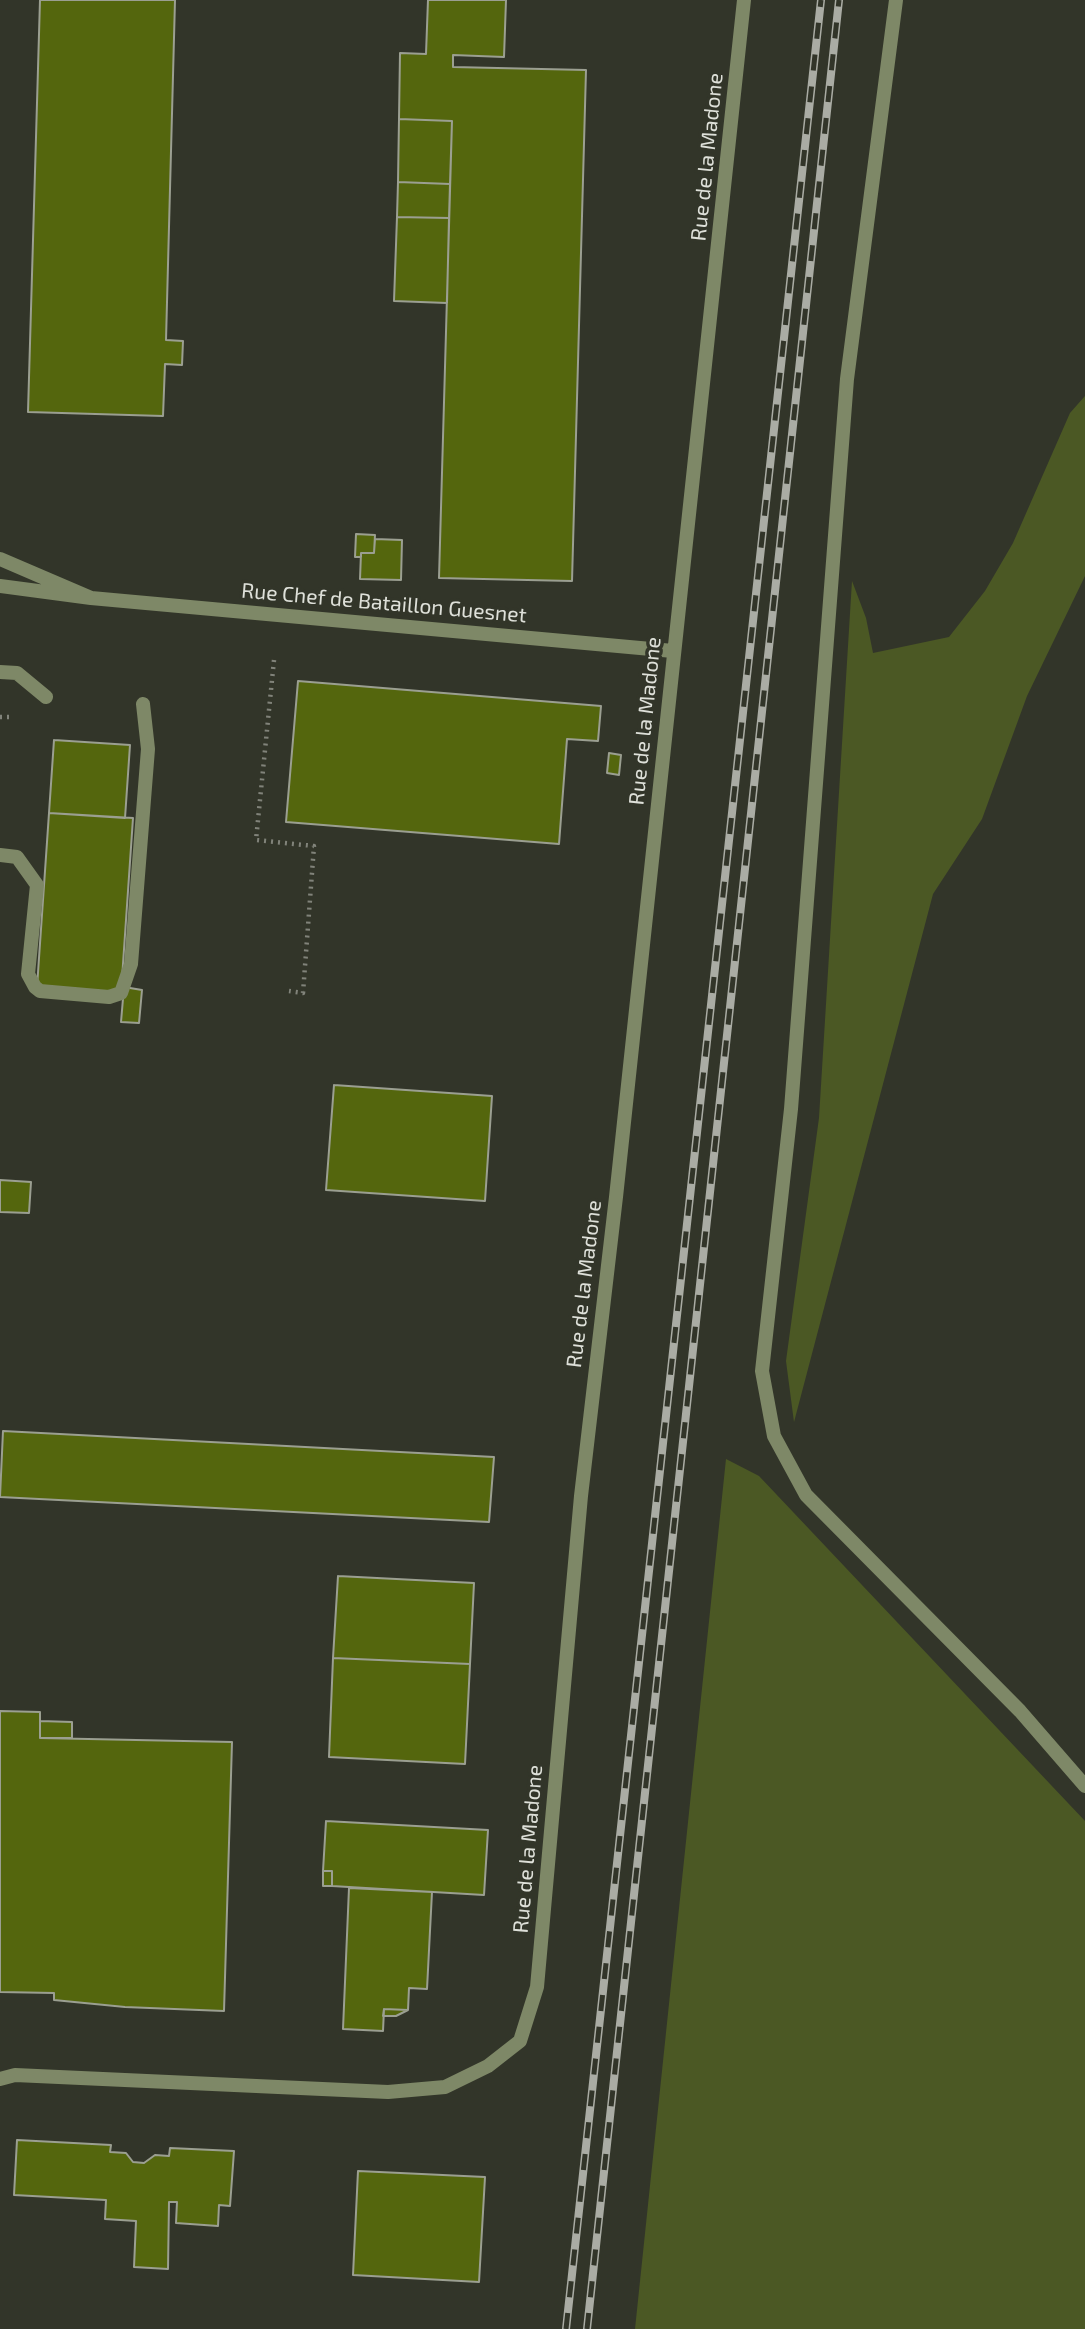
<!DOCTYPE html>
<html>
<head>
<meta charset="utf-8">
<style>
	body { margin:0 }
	canvas { display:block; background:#323529 }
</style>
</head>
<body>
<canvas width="1085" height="2329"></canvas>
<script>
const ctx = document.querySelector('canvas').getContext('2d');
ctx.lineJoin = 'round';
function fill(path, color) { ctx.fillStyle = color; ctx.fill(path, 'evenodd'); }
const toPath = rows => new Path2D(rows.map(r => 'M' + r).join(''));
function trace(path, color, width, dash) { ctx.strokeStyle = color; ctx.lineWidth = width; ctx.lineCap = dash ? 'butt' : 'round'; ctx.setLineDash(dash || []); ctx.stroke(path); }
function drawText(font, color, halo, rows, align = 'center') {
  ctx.font = font + ' "Exo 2",sans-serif'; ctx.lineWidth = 7; ctx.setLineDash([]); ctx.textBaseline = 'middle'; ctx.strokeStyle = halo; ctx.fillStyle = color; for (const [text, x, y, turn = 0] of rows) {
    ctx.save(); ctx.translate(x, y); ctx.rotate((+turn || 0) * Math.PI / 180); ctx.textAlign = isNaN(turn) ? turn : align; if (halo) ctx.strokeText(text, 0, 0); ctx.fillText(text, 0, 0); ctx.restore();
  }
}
const green = toPath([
	[1085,396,1085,576,1027,696,982,819,933,894,794,1422,786,1361,819,1118,852,581,866,618,873,653,949,637,985,591,1013,543,1070,413],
	[726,1459,759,1476,1085,1821,1085,2329,635,2329]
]);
const building = toPath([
	[40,0,175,0,166,340,183,341,182,365,165,364,163,416,28,412,40,0],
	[428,0,506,0,504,57,453,55,453,67,586,70,572,581,439,578,452,121,399,119,400,53,426,54,428,0],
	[399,119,452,121,450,184,398,182,399,119],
	[398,182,450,184,449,218,397,217,398,182],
	[397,217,449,218,447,303,394,301,397,217],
	[356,534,375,535,374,553,361,553,361,557,355,557,356,534],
	[375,539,402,540,401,580,360,579,361,553,374,553,375,539],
	[298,681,601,706,598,741,567,739,559,844,286,822,298,681],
	[54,740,130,745,125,818,49,813,54,740],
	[609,753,621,755,619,775,607,773,609,753],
	[49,813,133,818,121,993,37,987,49,813],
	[124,987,142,990,139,1023,121,1022,124,987],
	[334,1085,492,1096,485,1201,326,1190,334,1085],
	[0,1180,31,1182,29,1213,0,1212,0,1180],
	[3,1431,494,1457,489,1522,0,1497,3,1431],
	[338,1576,474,1583,470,1664,333,1658,338,1576],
	[333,1658,470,1664,465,1764,329,1757,333,1658],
	[0,1711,40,1712,40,1738,232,1742,224,2011,125,2007,54,2000,54,1993,0,1992,0,1711],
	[40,1721,72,1722,72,1738,40,1738,40,1721],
	[326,1821,488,1830,484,1895,332,1886,332,1871,323,1871,326,1821],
	[323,1871,332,1871,332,1886,323,1886,323,1871],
	[349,1888,432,1892,427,1989,409,1988,408,2010,384,2009,383,2031,343,2029,349,1888],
	[384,2009,408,2010,396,2016,383,2016,384,2009],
	[17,2140,111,2145,110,2152,126,2153,133,2162,144,2163,155,2155,169,2156,170,2148,234,2151,230,2206,219,2205,218,2226,176,2223,177,2202,169,2202,168,2269,134,2267,136,2221,105,2219,106,2200,14,2195,17,2140],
	[358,2171,485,2177,479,2282,353,2275,358,2171]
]);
const path = toPath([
	[274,660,256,840,314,846,303,993,289,991],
	[0,717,9,717]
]);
const service = toPath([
	[0,672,17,673,46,697],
	[0,855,17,857,37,885,28,974,35,987,40,991,109,997,121,993,131,964,148,749,143,704]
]);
const minor = toPath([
	[896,0,847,379,791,1109,762,1371,774,1436,806,1495,1020,1711,1085,1786],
	[0,559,91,598,0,586],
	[91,598,673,651],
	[0,2079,15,2075,388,2092,445,2087,488,2066,520,2041,537,1987,581,1496,616,1197,744,0]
]);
const rail = toPath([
	[566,2329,821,0],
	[587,2329,839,0]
]);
const streetNames = [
	["Rue de la Madone",707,157,-84],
	["Rue Chef de Bataillon Guesnet",384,603,5],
	["Rue de la Madone",645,721,-84],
	["Rue de la Madone",584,1284,-83],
	["Rue de la Madone",528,1849,-85]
];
fill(green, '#4b5824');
fill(building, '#54660d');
trace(building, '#9b9f91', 2);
trace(path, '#81837a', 4.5, [2, 5]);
trace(service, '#7e8867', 14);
trace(minor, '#7e8867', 14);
trace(rail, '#aaaca4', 8);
trace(rail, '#323529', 5, [16]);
drawText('21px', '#dee0d9', '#323529', streetNames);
</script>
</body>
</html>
